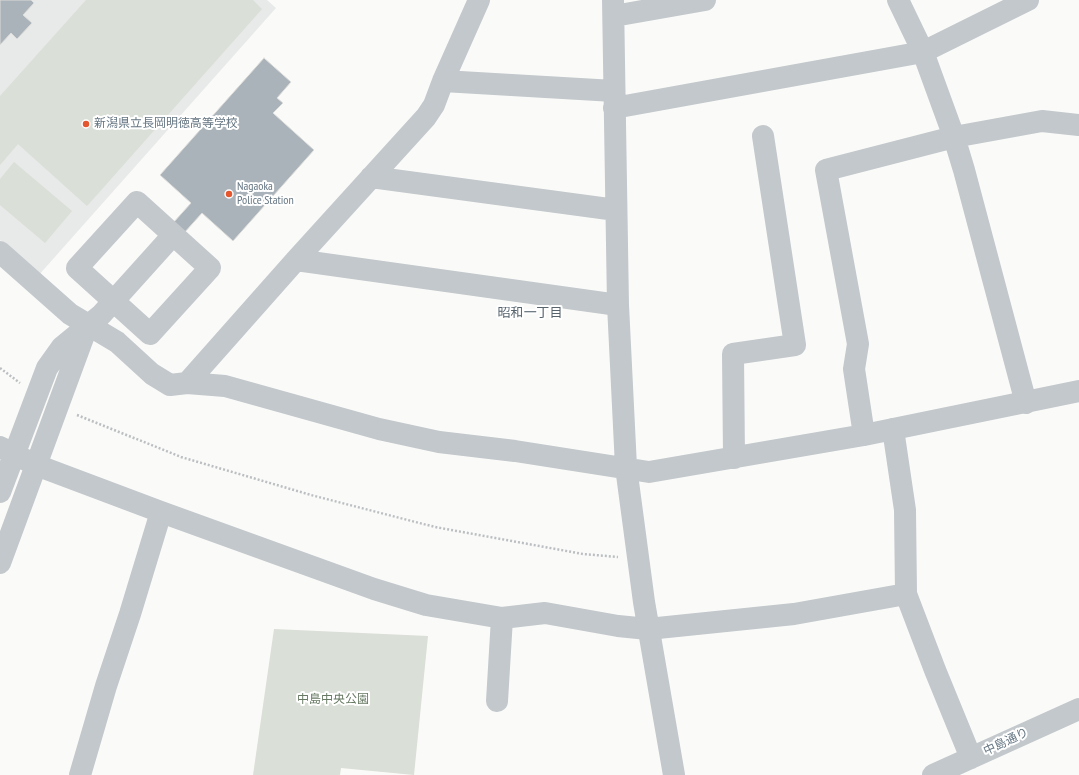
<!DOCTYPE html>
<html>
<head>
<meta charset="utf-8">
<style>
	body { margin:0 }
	canvas { display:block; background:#fafaf8 }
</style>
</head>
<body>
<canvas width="1079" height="775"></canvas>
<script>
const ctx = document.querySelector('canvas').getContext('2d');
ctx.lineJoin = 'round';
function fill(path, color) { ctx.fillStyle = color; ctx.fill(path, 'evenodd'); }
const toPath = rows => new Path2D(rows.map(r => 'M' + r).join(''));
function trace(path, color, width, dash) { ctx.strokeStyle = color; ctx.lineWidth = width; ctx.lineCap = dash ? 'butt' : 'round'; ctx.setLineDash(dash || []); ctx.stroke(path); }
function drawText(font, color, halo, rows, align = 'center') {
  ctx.font = font + ' "PT Sans Narrow","Noto Sans JP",sans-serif'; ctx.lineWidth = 4; ctx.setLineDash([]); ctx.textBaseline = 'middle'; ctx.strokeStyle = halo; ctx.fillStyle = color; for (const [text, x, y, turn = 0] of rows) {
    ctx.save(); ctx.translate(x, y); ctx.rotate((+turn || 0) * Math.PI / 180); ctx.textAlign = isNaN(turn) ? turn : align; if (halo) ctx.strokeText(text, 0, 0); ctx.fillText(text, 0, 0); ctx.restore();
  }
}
const built = toPath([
	[0,0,267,0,276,8,38,276,0,240]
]);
const green = toPath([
	[86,0,253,0,262,9,87,206,18,144,0,165,0,96],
	[14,162,72,211,45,243,0,205,0,179],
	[274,629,428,636,414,775,341,768,340,775,253,775]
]);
const building = toPath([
	[0,0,31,0,34,3,23,15,32,23,17,39,11,33,0,45,0,0],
	[264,58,291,82,277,98,283,103,273,113,314,150,233,241,202,213,184,233,173,223,191,203,160,175,264,58]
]);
const path = toPath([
	[0,368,20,383],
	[77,415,181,457,311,495,435,527,583,554,618,557]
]);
const minor = toPath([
	[613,0,618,305,626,467,644,602,674,775],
	[898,0,923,52,954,137,964,170,1026,403],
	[614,16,705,0],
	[443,81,614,91],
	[614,108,923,52,1028,0],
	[371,177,616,210],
	[137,202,210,268,150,334,77,268,137,202],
	[0,252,70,314,117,342,152,374,170,385,187,383,225,386,379,429,439,442,515,451,649,472,864,435,1079,391],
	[296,260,618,305],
	[187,383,296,260,426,117,434,105,443,81,479,0],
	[893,429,905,510,906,594,935,670,971,758],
	[864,435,854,369,858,344,826,170,954,137,1042,121,1079,125],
	[0,447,36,465,161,512,374,589,426,605,502,618,545,613,618,626,648,629,794,614,906,594],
	[734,458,733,354,795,345,763,136],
	[0,492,47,368,62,347,101,315,173,235],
	[0,563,87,327],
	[497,701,502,618],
	[80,775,106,686,130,614,161,512],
	[933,775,1079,709]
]);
const markers = [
	[86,124,4,"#e4572e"],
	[229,194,4,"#e4572e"]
];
const poiNames = [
	["新潟県立長岡明徳高等学校",94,124],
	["Nagaoka",237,187],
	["Police Station",237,201]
];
const parkNames = [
	["中島中央公園",333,700]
];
const streetNames = [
	["中島通り",1006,742,-25]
];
const neighbourhoodNames = [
	["昭和一丁目",530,313]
];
fill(built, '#e8e9e9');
fill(green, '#dadfd7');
fill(building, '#aab3b9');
trace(building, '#dcdcda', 1);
trace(path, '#bbbfc2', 2.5, [2, 2]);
trace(minor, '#c3c8cc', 22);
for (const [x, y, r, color] of markers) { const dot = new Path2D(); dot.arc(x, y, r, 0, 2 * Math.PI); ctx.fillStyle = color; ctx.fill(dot); trace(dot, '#fff', 1.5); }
drawText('12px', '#657683', '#fff', poiNames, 'left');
drawText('12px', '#687a64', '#fff', parkNames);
drawText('12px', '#657683', '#fff', streetNames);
drawText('13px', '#57646e', '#fff', neighbourhoodNames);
</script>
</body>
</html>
